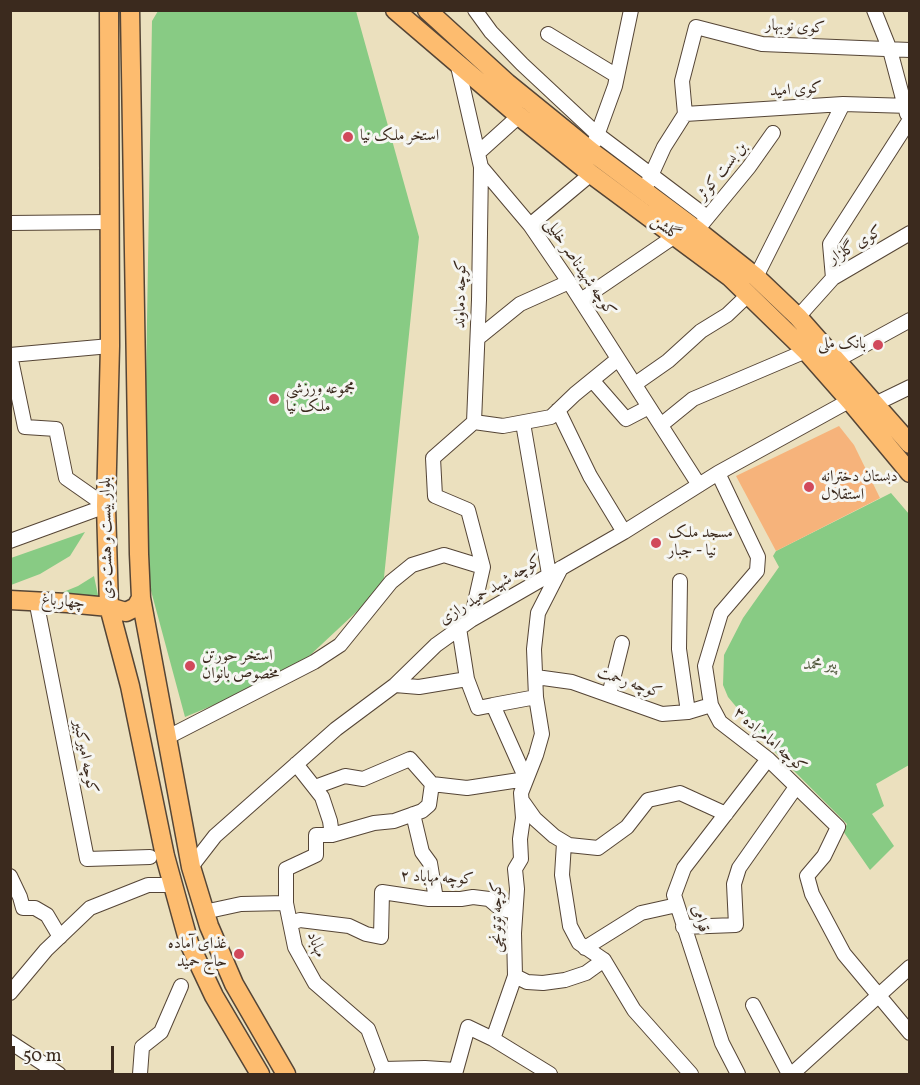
<!DOCTYPE html>
<html>
<head>
<meta charset="utf-8">
<style>
	body { margin:0 }
	#map { position:relative; width:920px; height:1085px; overflow:hidden; background:#ebe0be; font-family:Vollkorn,serif }
	canvas { display:block }
	.frame { position:absolute; inset:0; border:12px solid #3b2a1e; pointer-events:none }
	.scale { position:absolute; left:12px; top:1046px; width:102px; height:27px; box-sizing:border-box; border:3px solid #3b2a1e; border-top:0; padding-left:8px; font-size:18px; line-height:21px; white-space:nowrap; color:#3b2a1e; -webkit-text-stroke:4px #f6f6f2; paint-order:stroke }
</style>
</head>
<body>
<div id="map">
<canvas width="920" height="1085"></canvas>
<div class="frame"></div>
<div class="scale">50 m</div>
</div>
<script>
const ctx = document.querySelector('canvas').getContext('2d');
ctx.lineJoin = 'round';
function fill(path, color) { ctx.fillStyle = color; ctx.fill(path, 'evenodd'); }
const toPath = rows => new Path2D(rows.map(r => 'M' + r).join(''));
function trace(path, color, width, dash) { ctx.strokeStyle = color; ctx.lineWidth = width; ctx.lineCap = dash ? 'butt' : 'round'; ctx.setLineDash(dash || []); ctx.stroke(path); }
function drawText(font, color, halo, rows, align = 'center') {
  ctx.font = font + ' Vollkorn,Amiri,serif'; ctx.lineWidth = 6; ctx.setLineDash([]); ctx.textBaseline = 'middle'; ctx.strokeStyle = halo; ctx.fillStyle = color; for (const [text, x, y, turn = 0] of rows) {
    ctx.save(); ctx.translate(x, y); ctx.rotate((+turn || 0) * Math.PI / 180); ctx.textAlign = isNaN(turn) ? turn : align; if (halo) ctx.strokeText(text, 0, 0); ctx.fillText(text, 0, 0); ctx.restore();
  }
}
const green = toPath([
	[158,11,356,11,419,237,383,587,291,673,185,717,143,561,152,21],
	[891,493,909,514,909,765,876,784,884,806,872,814,894,846,870,870,843,831,847,824,769,746,728,697,723,685,724,655,743,618,779,567,773,556,776,551],
	[85,532,70,556,40,574,11,585,11,558],
	[94,576,100,605,51,597,78,586]
]);
const building = toPath([
	[839,426,854,445,880,498,776,551,736,476]
]);
const minor = toPath([
	[475,10,491,32,522,64,597,134,707,217],
	[874,10,890,50,907,114],
	[548,34,617,76],
	[457,62,481,167,530,225,569,282,699,485],
	[685,114,843,104,910,106],
	[595,141,615,86,631,10],
	[478,153,519,116],
	[644,191,664,147,685,114,682,81,696,27,762,44,910,50],
	[10,223,110,222],
	[702,224,749,167,773,133],
	[530,225,591,174],
	[756,277,843,104],
	[833,278,830,244,909,121],
	[581,300,675,236],
	[798,317,833,278,910,233],
	[478,338,520,304,569,282],
	[10,355,25,427,56,429,66,478,106,506],
	[10,355,110,346],
	[837,360,910,320],
	[592,380,626,419,649,407],
	[634,383,638,382,668,361,701,331,727,315,748,295],
	[875,404,910,387],
	[558,410,590,476,624,532],
	[474,422,479,300,481,167],
	[474,422,503,426,551,417,575,394,618,359],
	[523,423,549,574],
	[661,425,693,399,806,351],
	[718,473,758,557,757,571,721,613,705,666,711,705,720,722,768,759,838,827,824,856,807,876,812,894,844,954,910,1033],
	[10,541,106,506],
	[680,581,679,649,688,712],
	[36,600,87,859,150,857],
	[471,620,483,567,468,510,435,496,433,458,474,422],
	[459,628,467,679],
	[536,677,572,682,662,714,688,712,711,705],
	[609,695,622,643],
	[493,705,536,697],
	[166,738,314,662,340,645,391,582,412,565,444,555,483,567],
	[296,764,322,797,330,821,332,835,374,823,394,821,422,811,429,805,432,784],
	[315,787,345,776,363,779,410,759,432,784,467,788,526,779,493,705,478,708,467,679,419,687,395,685],
	[523,802,535,819,554,836,569,845,598,848,627,827,648,800,680,793,726,814],
	[413,814,422,852,430,863,436,899],
	[332,835,316,835,316,855,286,869,286,903,295,947,315,983,368,1029,383,1069,381,1074],
	[564,843,562,875,570,926,579,943,604,960,634,1010,691,1074],
	[191,867,215,836,284,775,336,729,395,685,436,645,471,620,624,532,718,473,856,397],
	[10,876,20,897,23,908,35,908,47,915,60,937],
	[204,912,241,904,286,903],
	[291,923,300,920,349,926,366,934,381,937,382,892,429,899,461,899,473,897,489,899,501,909,515,912],
	[683,927,736,925,734,884,739,868,796,787],
	[585,948,641,913,677,905],
	[515,976,527,982,543,983,565,980,586,973,604,960],
	[10,993,46,950,90,908,148,885,173,885],
	[753,1005,789,1074],
	[493,1039,515,976,514,933,517,889,515,869,521,859,520,839,523,818,521,793,536,755,542,734,536,697,534,649,538,613,561,568],
	[10,1042,59,1074],
	[383,1069,425,1068,456,1070],
	[140,1074,142,1047,161,1032,181,986],
	[455,1074,468,1027,493,1039,550,1074],
	[738,1074,722,1043,674,895,684,868,768,759],
	[792,1074,910,967]
]);
const major = toPath([
	[109,10,110,346,106,506,109,607,130,686,165,856,189,943,214,996,260,1074],
	[130,10,139,554,141,598,191,867,209,926,234,984,286,1074],
	[395,10,519,116,591,174,730,277,806,351,850,401,910,473],
	[427,10,507,83,592,152,698,231,756,277,798,317,910,444],
	[10,600,67,603,109,607,126,612,136,607,141,598]
]);
const markers = [
	[348,137,6,"#d1495b"],
	[878,345,6,"#d1495b"],
	[274,399,6,"#d1495b"],
	[809,487,6,"#d1495b"],
	[656,543,6,"#d1495b"],
	[190,666,6,"#d1495b"],
	[239,954,6,"#d1495b"]
];
const streetNames = [
	["کوی نوبهار",795,28,3],
	["کوی امید",796,91,-4],
	["بن بست کوثر",723,172,-51],
	["گلشن",665,229,36],
	["کوی گلزار",856,246,-31],
	["کوچه شهیدناصر خلیلی",579,268,56],
	["کوچه دماوند",462,294,-89],
	["بلوار بیست و هشت دی",108,538,-91],
	["کوچه شهید حمید رازی",491,591,-32],
	["چهارباغ",63,603,5],
	["کوچه رحمت",629,684,19],
	["کوچه امامزاده ۳",769,741,41],
	["کوچه امیرکبیر",84,757,79],
	["کوچه مهاباد ۲",437,879,3],
	["کوچه توتونچی",498,917,-90],
	["قوامی",699,919,73],
	["مهاباد",315,945,68]
];
const poiNames = [
	["استخر ملک نیا",360,137],
	["بانک ملی",866,345,"right"],
	["مجموعه ورزشی",286,390],
	["ملک نیا",286,408],
	["دبستان دخترانه",821,478],
	["استقلال",821,496],
	["مسجد ملک",668,534],
	["نیا - جبار",668,552],
	["استخر حورتن",202,657],
	["مخصوص بانوان",202,675],
	["غذای آماده",227,945,"right"],
	["حاج حمید",227,963,"right"]
];
const parkNames = [
	["پیر محمد",820,666]
];
fill(green, '#88cb84');
fill(building, '#f6b37b');
trace(minor, '#554536', 16);
trace(major, '#554536', 21);
trace(minor, '#fff', 14);
trace(major, '#fdbc6f', 18);
for (const [x, y, r, color] of markers) { const dot = new Path2D(); dot.arc(x, y, r, 0, 2 * Math.PI); ctx.fillStyle = color; ctx.fill(dot); trace(dot, '#f6f6f2', 2); }
drawText('16px', '#3b2a1e', '#f6f6f2', streetNames);
drawText('16px', '#3b2a1e', '#f6f6f2', poiNames, 'left');
drawText('16px', '#525a3d', '#f6f6f2', parkNames);
</script>
</body>
</html>
